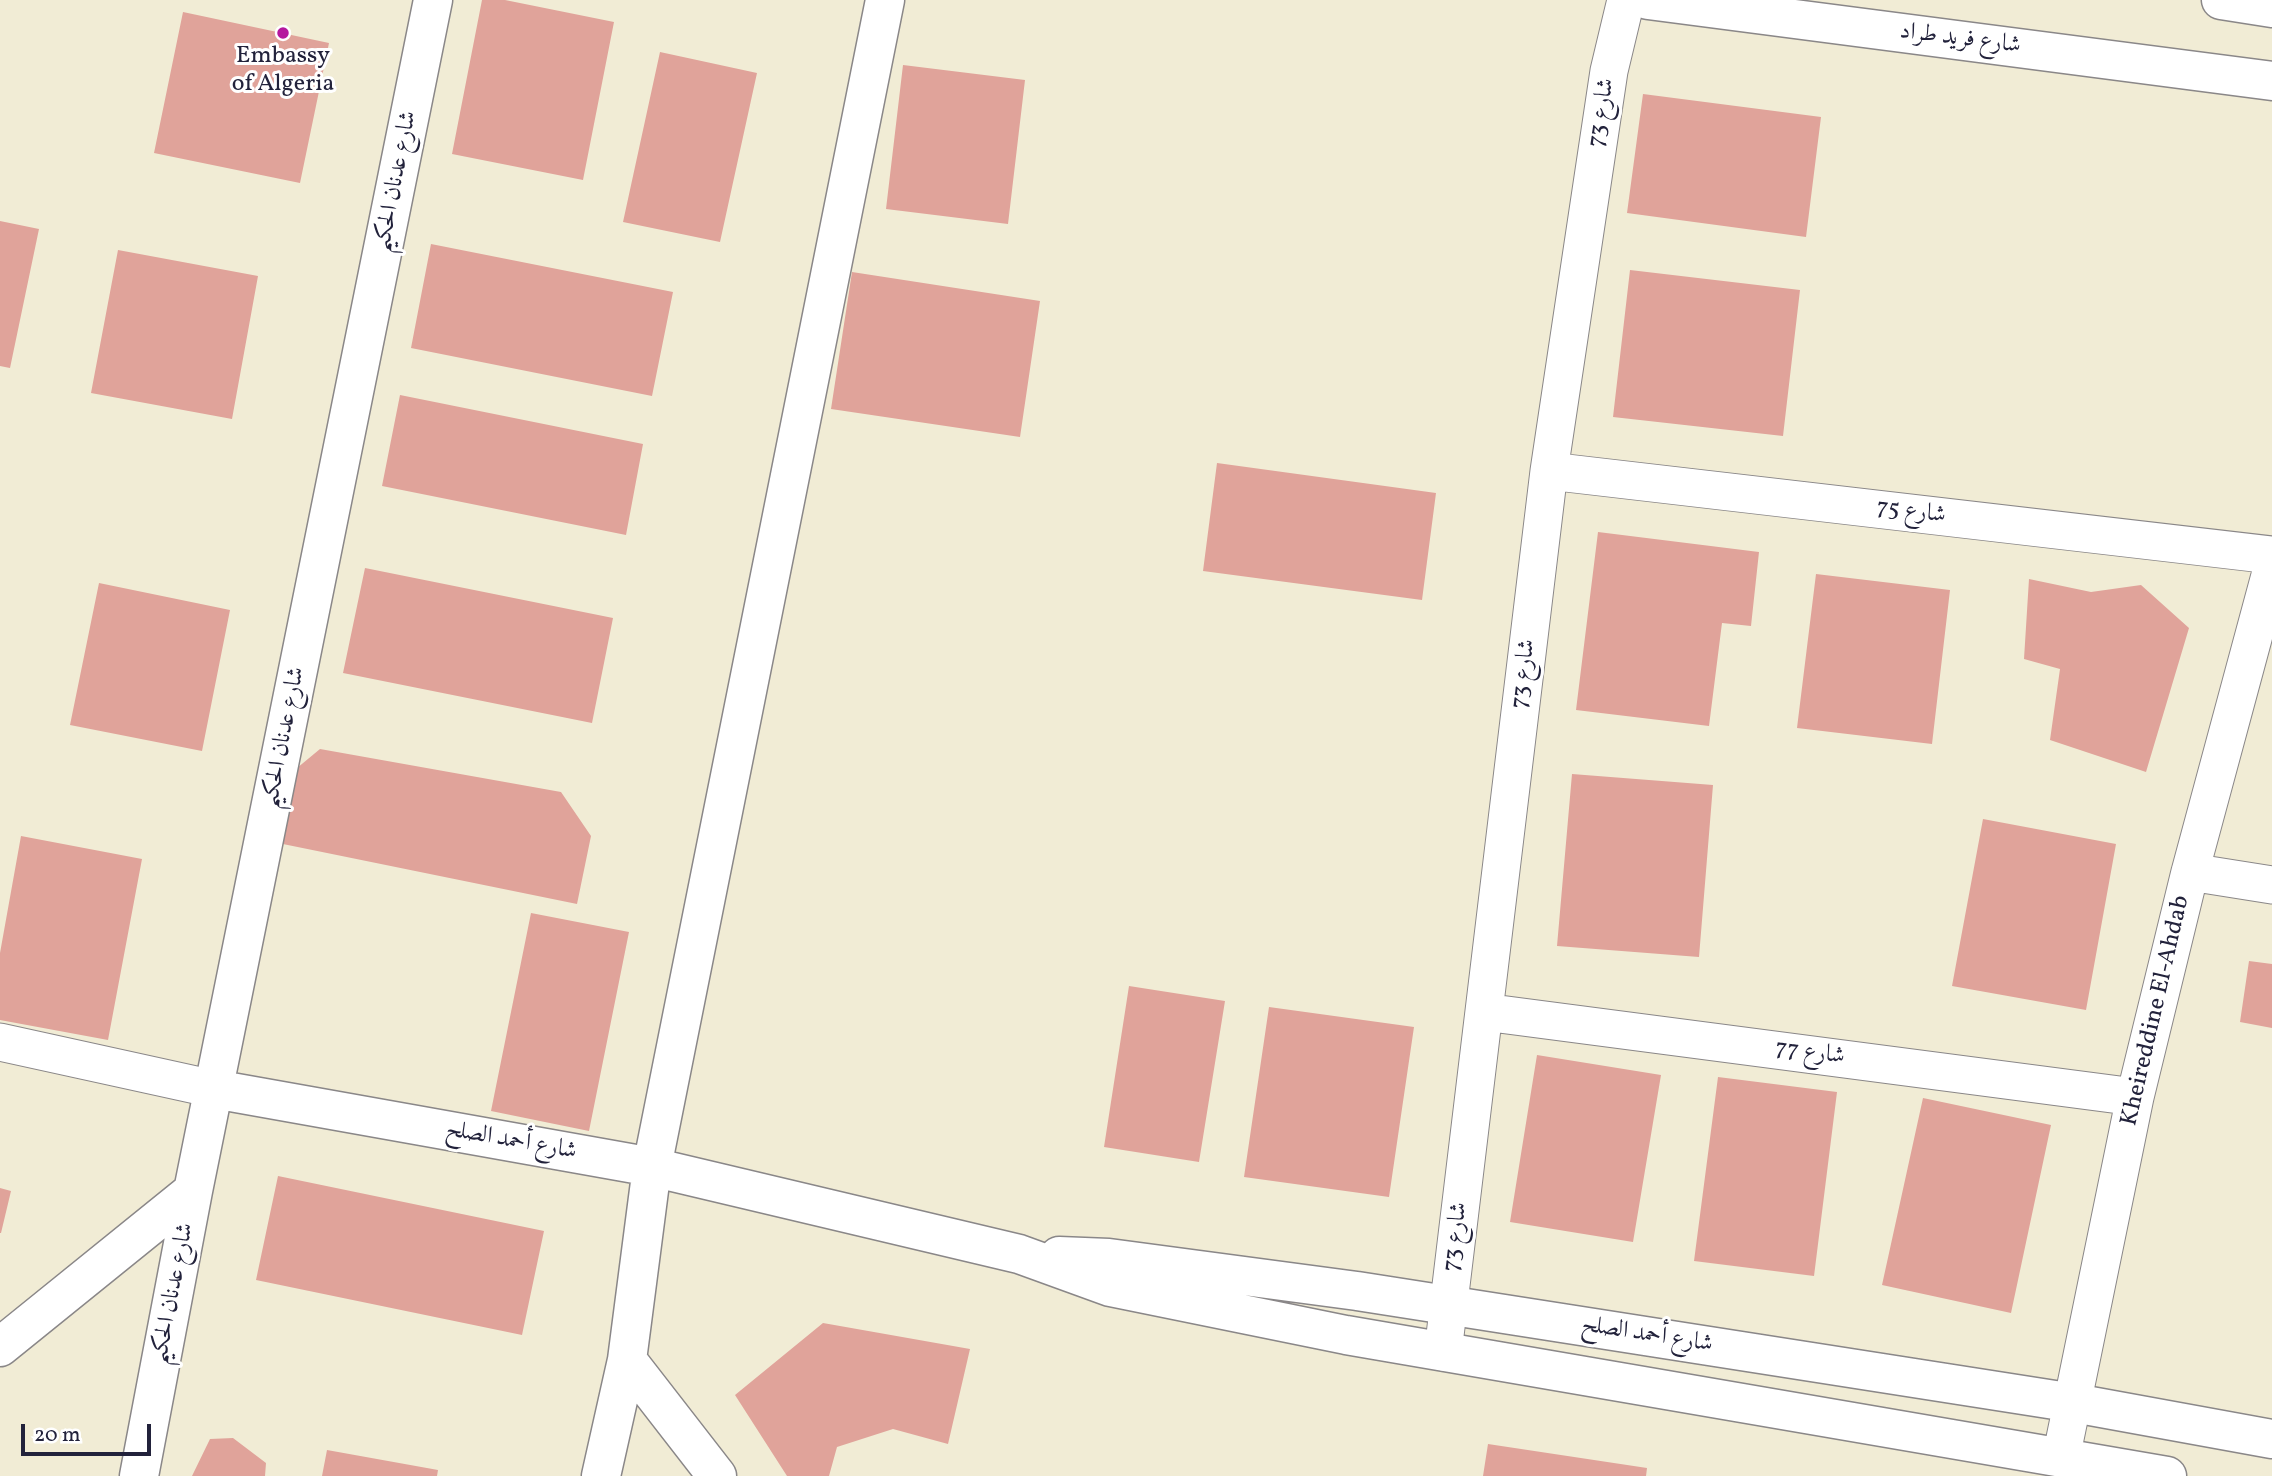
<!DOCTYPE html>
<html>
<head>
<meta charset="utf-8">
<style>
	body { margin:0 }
	#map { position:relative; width:2272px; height:1476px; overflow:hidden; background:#f1ecd5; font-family:Vollkorn,serif }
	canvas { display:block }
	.scale { position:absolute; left:21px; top:1424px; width:130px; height:32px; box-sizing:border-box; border:4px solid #22223b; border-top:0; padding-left:9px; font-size:21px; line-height:24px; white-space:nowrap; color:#22223b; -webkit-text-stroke:5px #fff; paint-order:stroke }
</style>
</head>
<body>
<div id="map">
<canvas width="2272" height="1476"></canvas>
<div class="scale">20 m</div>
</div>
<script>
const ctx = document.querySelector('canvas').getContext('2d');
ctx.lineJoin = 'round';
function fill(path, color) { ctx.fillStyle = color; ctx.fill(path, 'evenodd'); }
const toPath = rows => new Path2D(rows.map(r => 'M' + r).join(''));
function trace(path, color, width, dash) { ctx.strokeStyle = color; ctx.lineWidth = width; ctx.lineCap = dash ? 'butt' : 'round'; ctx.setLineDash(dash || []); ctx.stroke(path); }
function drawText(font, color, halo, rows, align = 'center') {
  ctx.font = font + ' Vollkorn,Amiri,serif'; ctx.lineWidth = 6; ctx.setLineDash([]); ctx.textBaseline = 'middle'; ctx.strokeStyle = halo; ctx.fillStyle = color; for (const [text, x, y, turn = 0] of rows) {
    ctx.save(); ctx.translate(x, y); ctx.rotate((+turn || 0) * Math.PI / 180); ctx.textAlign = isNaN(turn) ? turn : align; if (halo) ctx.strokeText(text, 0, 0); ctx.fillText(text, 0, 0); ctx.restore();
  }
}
const building = toPath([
	[482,0,505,0,614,22,583,180,452,154],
	[183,12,329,43,300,183,154,153],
	[660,52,757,73,720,242,623,222],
	[903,65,1025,80,1008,224,886,209],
	[1643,94,1821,117,1806,237,1627,213],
	[0,221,39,229,10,368,0,366],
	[431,244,673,292,652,396,411,348],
	[118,250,258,276,232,419,91,393],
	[1630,270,1800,290,1783,436,1613,417],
	[852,272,1040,301,1020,437,831,409],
	[400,395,643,444,626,535,382,486],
	[1217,463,1436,493,1422,600,1203,571],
	[1598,532,1759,552,1751,626,1722,623,1709,726,1576,710],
	[365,568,613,618,592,723,343,673],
	[1816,574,1950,590,1932,744,1797,728],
	[2029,579,2091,592,2141,585,2189,628,2146,772,2050,740,2060,669,2024,659],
	[99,583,230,610,202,751,70,725],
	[320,749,561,792,591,836,577,904,278,843,291,773],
	[1572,774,1713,785,1699,957,1557,946],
	[1983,819,2116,844,2086,1010,1952,986],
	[21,836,142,859,108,1040,0,1020,0,953],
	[531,913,629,932,589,1131,491,1111],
	[2249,961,2272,964,2272,1028,2240,1022],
	[1129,986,1225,1001,1199,1162,1104,1147],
	[1269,1007,1414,1027,1389,1197,1244,1177],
	[1537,1055,1661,1075,1633,1242,1510,1222],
	[1718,1077,1837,1092,1814,1276,1694,1261],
	[1923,1098,2051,1125,2011,1313,1882,1285],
	[278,1176,544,1231,522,1335,256,1280],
	[0,1188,11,1191,1,1233,0,1233],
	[823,1323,970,1349,948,1444,893,1429,837,1447,829,1476,787,1476,735,1395],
	[233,1438,266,1463,265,1476,192,1476,210,1439],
	[1488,1444,1647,1468,1646,1476,1483,1476],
	[327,1450,438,1470,437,1476,322,1476]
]);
const street = toPath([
	[1549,471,2272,555],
	[2190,872,2272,885],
	[1484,1012,2135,1097],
	[0,1042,214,1089],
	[1443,1352,1549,471,1609,71,1626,0],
	[2061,1458,2135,1097,2190,872,2272,568]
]);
const secondary = toPath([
	[1648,0,2272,81],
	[2221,0,2272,8],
	[214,1089,652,1167,1019,1254,1110,1287,1346,1335,2167,1476],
	[1059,1256,1109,1258,1357,1291,2074,1403,2272,1439],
	[0,1347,193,1191],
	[627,1360,717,1476],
	[139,1476,193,1191,433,0],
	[601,1476,627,1360,652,1167,885,0]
]);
const markers = [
	[283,33,7,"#b5179e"]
];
const streetNames = [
	["شارع فريد طراد",1960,40,7],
	["شارع 73",1603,113,-81],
	["شارع عدنان الحكيم",397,182,-79],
	["شارع 75",1911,513,7],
	["شارع 73",1525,674,-83],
	["شارع عدنان الحكيم",285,738,-79],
	["Kheireddine El-Ahdab",2157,1011,-77],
	["شارع 77",1810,1054,7],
	["شارع أحمد الصلح",511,1142,10],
	["شارع 73",1457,1237,-83],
	["شارع عدنان الحكيم",174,1294,-79],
	["شارع أحمد الصلح",1647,1336,9]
];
const poiNames = [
	["Embassy",283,58],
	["of Algeria",283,86]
];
fill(building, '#e0a39a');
trace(street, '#8a8788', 39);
trace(secondary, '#8a8788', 41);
trace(street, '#fff', 37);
trace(secondary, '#fff', 38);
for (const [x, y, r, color] of markers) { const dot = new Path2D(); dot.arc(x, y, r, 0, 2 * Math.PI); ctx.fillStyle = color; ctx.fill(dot); trace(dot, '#fff', 2.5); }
drawText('24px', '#22223b', '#fff', streetNames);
drawText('24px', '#22223b', '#fff', poiNames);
</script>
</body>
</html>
